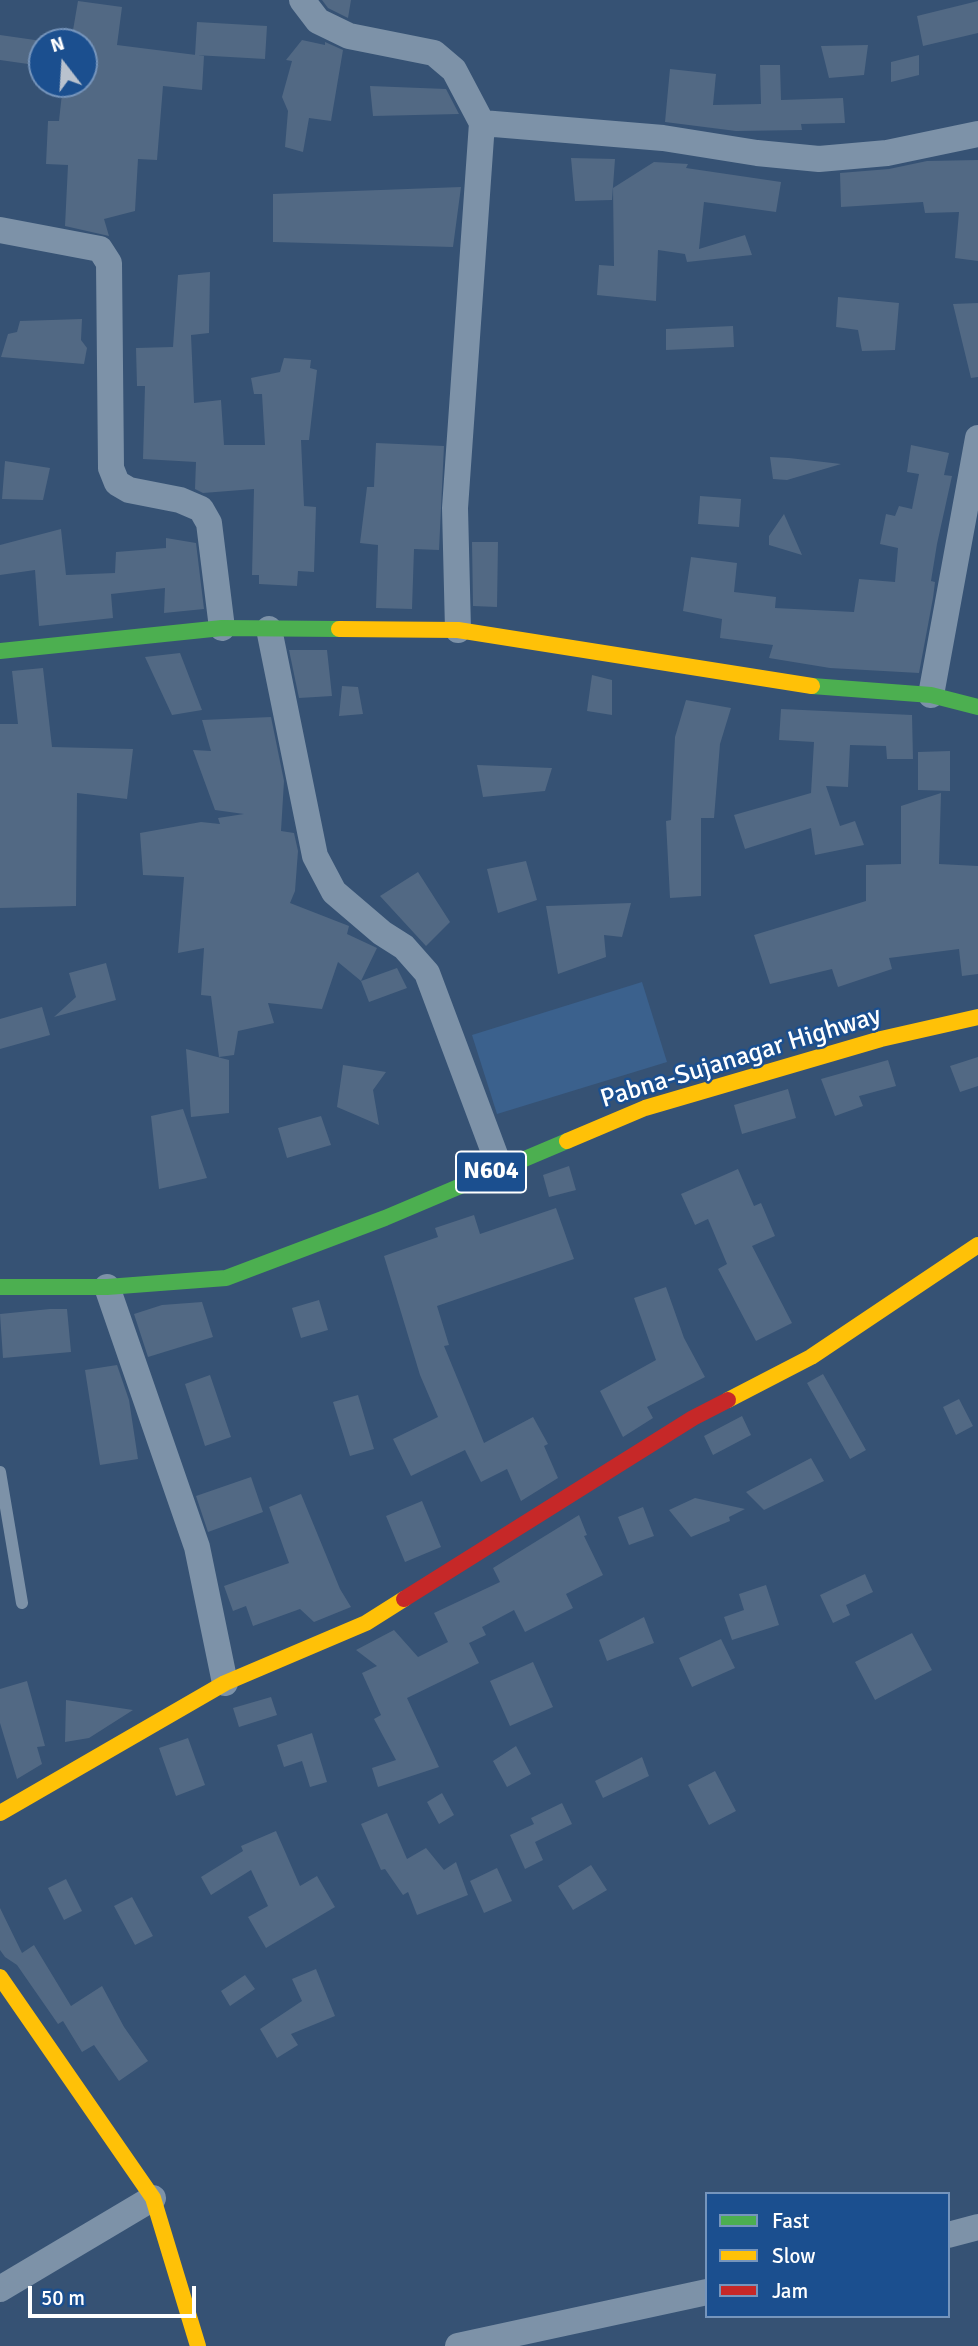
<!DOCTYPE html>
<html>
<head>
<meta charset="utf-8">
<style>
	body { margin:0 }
	#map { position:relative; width:978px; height:2346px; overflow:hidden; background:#365274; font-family:Signika,sans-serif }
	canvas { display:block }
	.legend { position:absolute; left:705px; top:2192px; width:245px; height:126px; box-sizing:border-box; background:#1b4f8f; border:2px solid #7695bc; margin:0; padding:9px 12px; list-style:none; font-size:21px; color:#fff }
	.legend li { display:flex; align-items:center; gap:14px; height:35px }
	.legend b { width:35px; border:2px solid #7695bc }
	.north { position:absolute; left:28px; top:28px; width:70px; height:70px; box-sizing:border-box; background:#1b4f8f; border:2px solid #7695bc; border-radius:50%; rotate:343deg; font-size:19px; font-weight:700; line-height:28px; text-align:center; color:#fff }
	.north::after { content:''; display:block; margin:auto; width:24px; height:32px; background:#b9c2ce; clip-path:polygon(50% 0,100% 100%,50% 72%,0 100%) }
	.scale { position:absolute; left:28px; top:2286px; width:168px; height:32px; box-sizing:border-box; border:4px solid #fff; border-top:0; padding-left:9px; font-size:21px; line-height:24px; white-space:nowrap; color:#fff; -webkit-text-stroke:5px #1b4f8f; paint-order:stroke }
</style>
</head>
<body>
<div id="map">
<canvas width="978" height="2346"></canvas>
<ul class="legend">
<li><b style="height:9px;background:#4caf50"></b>Fast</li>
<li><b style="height:9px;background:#ffc107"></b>Slow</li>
<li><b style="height:9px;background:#c62828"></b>Jam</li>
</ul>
<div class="north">N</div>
<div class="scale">50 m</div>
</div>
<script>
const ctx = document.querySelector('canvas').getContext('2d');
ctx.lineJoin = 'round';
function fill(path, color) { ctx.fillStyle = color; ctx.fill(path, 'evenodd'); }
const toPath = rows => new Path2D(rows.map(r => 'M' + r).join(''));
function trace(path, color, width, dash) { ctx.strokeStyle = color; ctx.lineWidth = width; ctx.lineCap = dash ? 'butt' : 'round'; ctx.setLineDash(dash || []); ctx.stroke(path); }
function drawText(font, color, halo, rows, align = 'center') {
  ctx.font = font + ' Signika,sans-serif'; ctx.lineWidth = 5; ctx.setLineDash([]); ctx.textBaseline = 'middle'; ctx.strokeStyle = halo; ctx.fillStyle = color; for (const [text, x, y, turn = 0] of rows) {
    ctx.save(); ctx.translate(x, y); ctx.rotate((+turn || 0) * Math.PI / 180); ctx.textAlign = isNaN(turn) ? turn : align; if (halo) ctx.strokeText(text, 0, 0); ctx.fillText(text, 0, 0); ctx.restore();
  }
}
const water = toPath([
	[642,982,667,1062,497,1114,472,1035]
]);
const building = toPath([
	[322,0,351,0,348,18,328,8],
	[78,1,122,7,117,45,204,56,202,90,163,86,157,160,138,159,135,211,104,219,109,236,65,226,68,165,46,164,48,121,59,121,63,84,84,84,84,42,71,42],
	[978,1,978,33,923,46,917,16],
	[197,22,267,26,265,59,195,55],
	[0,35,42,41,42,66,0,60],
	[302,40,325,45,325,42,343,50,331,121,309,118,303,152,285,147,288,111,282,97,292,61,286,60],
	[868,45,864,75,829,78,821,46],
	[919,55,919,75,891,82,891,62],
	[760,65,780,65,781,100,843,98,845,123,801,124,802,130,736,131,665,122,670,69,716,74,713,105,761,104],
	[370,86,446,89,459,114,373,116],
	[571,158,615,159,612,200,575,201],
	[978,160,978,261,955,258,959,212,925,213,923,202,841,207,840,173,889,169,927,161],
	[654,162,688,164,686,168,781,182,776,212,704,202,699,249,745,235,752,255,687,262,685,254,658,250,656,301,597,295,599,265,614,266,613,188],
	[461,187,453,247,273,242,273,194],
	[210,272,209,333,191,335,194,403,221,400,224,445,265,445,262,394,254,394,251,378,280,372,284,358,311,360,310,368,317,370,309,440,301,440,304,506,316,507,314,572,298,571,297,586,259,584,259,575,252,575,254,489,203,493,195,489,196,462,143,459,145,386,137,386,136,348,173,347,178,275],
	[838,297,899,303,895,350,862,351,858,330,836,327],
	[978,303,978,377,971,378,953,304],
	[82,319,81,340,87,348,84,364,1,357,8,334,17,332,20,321],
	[733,326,734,347,666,350,666,329],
	[376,443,444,446,439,550,414,549,412,609,376,608,378,545,360,543,367,487,374,487],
	[911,445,949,453,944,475,952,476,937,544,931,581,935,582,933,598,919,673,830,668,769,658,773,645,720,638,722,619,683,611,691,557,737,563,734,592,776,597,775,608,854,612,859,579,895,582,898,548,880,544,886,514,895,516,899,506,912,509,919,474,907,472],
	[770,457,789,458,841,464,787,480,773,479],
	[5,461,50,468,43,500,2,499],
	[700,496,741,499,739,527,698,524],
	[784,514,802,555,769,545,769,536],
	[61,529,66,575,115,573,116,552,166,548,166,538,196,543,204,609,164,613,165,588,111,594,113,618,39,626,35,570,0,575,0,545],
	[472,542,498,542,497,607,473,606],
	[289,650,327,650,332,696,299,698],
	[180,653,202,710,172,715,145,657],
	[43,668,52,747,133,749,127,799,77,793,76,906,0,908,0,724,18,724,12,671],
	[592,675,612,680,612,715,587,711],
	[342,686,358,687,363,714,339,716],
	[686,700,731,708,720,744,714,818,701,818,701,896,670,898,666,821,671,820,675,737],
	[781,709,912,715,913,759,887,759,886,746,850,745,848,787,826,786,840,826,855,821,864,845,815,855,811,828,745,849,734,815,811,793,814,742,779,740],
	[271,717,284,781,281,831,294,833,298,851,295,891,290,903,349,926,347,934,377,948,361,981,338,962,322,1009,268,1003,274,1023,238,1031,234,1055,219,1057,211,996,201,995,204,948,178,953,184,877,143,875,140,833,201,822,220,824,218,818,244,814,215,810,193,750,211,751,202,720],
	[950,751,950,791,918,790,918,752],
	[477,765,552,768,545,791,483,797],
	[941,793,939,864,978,866,978,974,962,976,959,949,889,958,892,969,838,987,832,969,770,984,754,935,866,901,866,865,901,864,901,806],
	[526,861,537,900,498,913,487,869],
	[418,872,450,922,426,946,380,896],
	[631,903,622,937,604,935,606,957,558,974,546,906],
	[106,963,116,1000,54,1017,76,997,69,973],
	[397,968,407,988,369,1002,361,981],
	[42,1007,50,1035,0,1049,0,1019],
	[186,1049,229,1060,229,1113,191,1117],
	[978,1057,978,1086,960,1092,950,1066],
	[888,1060,896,1086,859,1096,863,1106,835,1116,821,1079],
	[343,1065,386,1072,373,1090,379,1125,337,1107],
	[788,1089,796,1118,742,1134,734,1105],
	[183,1109,207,1178,159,1189,151,1116],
	[321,1116,331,1145,287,1158,278,1128],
	[569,1166,576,1190,549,1197,543,1175],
	[738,1169,754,1206,761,1203,775,1236,752,1246,792,1323,756,1341,718,1269,727,1264,708,1219,695,1225,681,1194],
	[556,1208,574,1259,437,1306,449,1345,444,1346,484,1443,533,1417,548,1444,544,1446,558,1478,521,1501,507,1469,481,1482,465,1450,411,1476,393,1439,438,1417,420,1375,384,1256,438,1237,435,1228,474,1215,480,1234],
	[666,1287,684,1338,705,1377,647,1407,653,1418,623,1437,600,1391,656,1360,634,1298],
	[319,1300,328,1330,301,1338,292,1308],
	[202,1302,213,1337,148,1357,134,1314,162,1305],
	[50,1309,67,1309,71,1352,3,1358,0,1314],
	[117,1365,129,1400,138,1459,100,1465,85,1370],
	[823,1374,866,1450,850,1459,807,1383],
	[210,1375,231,1437,205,1446,185,1384],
	[358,1395,374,1449,350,1456,333,1402],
	[959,1399,973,1426,956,1435,943,1407],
	[742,1416,751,1435,713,1455,704,1436],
	[811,1458,824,1481,764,1510,746,1492],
	[251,1477,263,1512,208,1532,196,1496],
	[301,1494,340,1589,351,1607,314,1622,300,1609,253,1626,246,1606,233,1611,224,1586,289,1563,269,1507],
	[695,1498,745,1509,729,1517,730,1521,691,1537,669,1510],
	[422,1501,441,1547,405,1562,386,1516],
	[643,1507,654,1536,629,1545,618,1517],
	[579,1515,587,1535,584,1536,603,1575,566,1594,573,1608,525,1632,514,1610,482,1627,486,1635,469,1643,479,1663,407,1698,439,1767,378,1787,372,1768,396,1760,374,1719,381,1715,362,1673,377,1666,356,1650,394,1630,418,1657,448,1642,434,1613,500,1582,493,1568],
	[865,1574,873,1592,846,1605,850,1615,833,1623,820,1595],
	[766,1585,779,1625,732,1640,724,1617,744,1610,739,1594],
	[644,1617,654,1643,607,1661,599,1640],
	[912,1633,932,1670,875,1700,855,1662],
	[721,1639,735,1668,692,1687,679,1658],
	[533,1662,553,1707,510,1726,490,1681],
	[27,1681,45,1746,37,1747,42,1764,17,1779,0,1723,0,1689],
	[271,1697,277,1715,239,1727,233,1708],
	[66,1700,133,1710,89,1738,65,1742],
	[312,1733,327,1782,310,1787,302,1761,284,1767,277,1745],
	[188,1738,205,1785,176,1796,159,1748],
	[516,1746,531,1774,507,1787,493,1761],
	[642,1757,649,1776,603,1798,595,1781],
	[715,1771,736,1811,709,1825,688,1785],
	[442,1793,454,1815,439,1824,427,1802],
	[562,1803,572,1824,535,1842,543,1860,525,1869,510,1835,534,1824,531,1818],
	[387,1813,407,1859,426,1848,444,1870,456,1862,468,1895,417,1915,408,1892,403,1895,385,1869,381,1870,361,1824],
	[276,1831,300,1886,317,1876,335,1907,266,1948,248,1917,268,1906,251,1870,211,1895,201,1877,243,1851,241,1846],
	[591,1865,607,1890,573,1910,558,1886],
	[497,1868,512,1901,484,1913,470,1881],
	[66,1879,82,1911,64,1920,48,1888],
	[132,1897,153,1936,135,1945,114,1906],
	[0,1908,22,1953,34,1945,71,2006,102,1986,124,2027,148,2061,119,2081,94,2045,82,2052,63,2021,58,2024,17,1965,5,1957,0,1950],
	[316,1969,335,2016,291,2034,298,2045,277,2058,260,2029,302,2001,292,1979],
	[245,1975,255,1989,230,2006,221,1991]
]);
const lane = toPath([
	[0,1472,22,1603]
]);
const street = toPath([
	[302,0,318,21,349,36,434,53,454,70,482,123,663,138,757,153,819,159,887,153,978,134],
	[0,230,100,249,109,263,111,468,117,483,129,490,180,500,201,509,209,523,222,628],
	[269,629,315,856,334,892,382,933,404,947,427,973,500,1168],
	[458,630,455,508,482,123],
	[931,695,978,438],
	[107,1287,197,1547,225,1683],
	[948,2235,978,2227],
	[0,2289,153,2198],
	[458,2346,707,2292]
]);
const fast = toPath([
	[0,651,222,628,339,629],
	[812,686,931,695,978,707],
	[0,1287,107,1287,226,1278,385,1218,567,1141]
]);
const slow = toPath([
	[339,629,458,630,812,686],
	[567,1141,645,1108,881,1039,978,1017],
	[728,1400,811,1357,978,1245],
	[0,1813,225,1683,366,1623,404,1599],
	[0,1977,153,2198,198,2346]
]);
const jam = toPath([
	[404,1599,693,1418,728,1400]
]);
const shields = [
	[491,1172,70]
];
const shieldNames = [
	["N604",491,1172]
];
const streetNames = [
	["Pabna-Sujanagar Highway",741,1058,-17]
];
fill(water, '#3b618d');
fill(building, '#526984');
trace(lane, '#7d92a8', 12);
trace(street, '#7d92a8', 26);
trace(fast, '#4caf50', 16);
trace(slow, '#ffc107', 16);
trace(jam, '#c62828', 16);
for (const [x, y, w] of shields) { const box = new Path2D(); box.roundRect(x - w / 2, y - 20.5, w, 41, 5); ctx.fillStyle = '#1b4f8f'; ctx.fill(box); trace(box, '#fff', 2); }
drawText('bold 24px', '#fff', null, shieldNames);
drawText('26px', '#fff', '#1b4f8f', streetNames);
</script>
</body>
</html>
